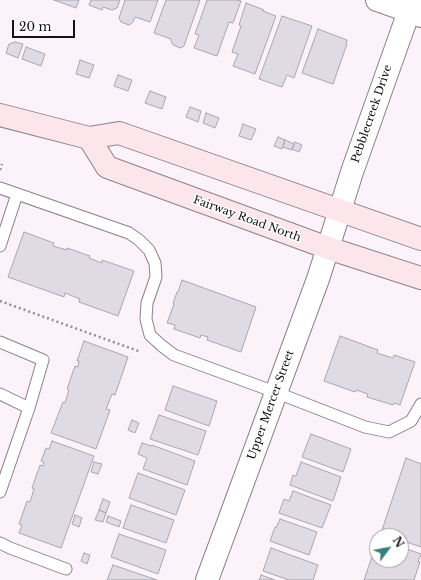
<!DOCTYPE html>
<html>
<head>
<meta charset="utf-8">
<style>
	body { margin:0 }
	#map { position:relative; width:421px; height:580px; overflow:hidden; background:#fcf2f9; font-family:"Libre Baskerville",serif }
	canvas { display:block }
	.north { position:absolute; left:369px; top:528px; width:40px; height:40px; box-sizing:border-box; background:#fff; border:1px solid #a1a0a1; border-radius:50%; rotate:58deg; font-size:11px; font-weight:700; line-height:16px; text-align:center; color:#151114 }
	.north::after { content:''; display:block; margin:auto; width:14px; height:18px; background:#377f7b; clip-path:polygon(50% 0,100% 100%,50% 72%,0 100%) }
	.scale { position:absolute; left:12px; top:20px; width:63px; height:18px; box-sizing:border-box; border:2px solid #151114; border-top:0; padding-left:5px; font-size:12px; line-height:14px; white-space:nowrap; color:#151114; -webkit-text-stroke:3px #fff; paint-order:stroke }
</style>
</head>
<body>
<div id="map">
<canvas width="421" height="580"></canvas>
<div class="north">N</div>
<div class="scale">20 m</div>
</div>
<script>
const ctx = document.querySelector('canvas').getContext('2d');
ctx.lineJoin = 'round';
function fill(path, color) { ctx.fillStyle = color; ctx.fill(path, 'evenodd'); }
const toPath = rows => new Path2D(rows.map(r => 'M' + r).join(''));
function trace(path, color, width, dash) { ctx.strokeStyle = color; ctx.lineWidth = width; ctx.lineCap = dash ? 'butt' : 'round'; ctx.setLineDash(dash || []); ctx.stroke(path); }
function drawText(font, color, halo, rows, align = 'center') {
  ctx.font = font + ' "Libre Baskerville",serif'; ctx.lineWidth = 3; ctx.setLineDash([]); ctx.textBaseline = 'middle'; ctx.strokeStyle = halo; ctx.fillStyle = color; for (const [text, x, y, turn = 0] of rows) {
    ctx.save(); ctx.translate(x, y); ctx.rotate((+turn || 0) * Math.PI / 180); ctx.textAlign = isNaN(turn) ? turn : align; if (halo) ctx.strokeText(text, 0, 0); ctx.fillText(text, 0, 0); ctx.restore();
  }
}
const building = toPath([
	[54,0,79,0,76,8,54,0],
	[91,0,120,0,117,8,112,10,103,7,102,10,89,5,91,0],
	[125,0,158,0,150,22,135,17,133,22,129,25,121,22,119,18,125,0],
	[166,0,200,0,184,46,180,48,173,45,171,41,171,39,154,33,166,0],
	[207,0,237,0,241,1,233,23,229,22,217,56,194,48,199,35,195,34,207,0],
	[246,3,264,10,263,11,276,16,255,74,233,66,238,54,232,52,241,26,239,25,246,3],
	[282,16,312,26,294,78,287,75,282,87,259,79,282,16],
	[318,29,347,40,346,44,347,44,333,84,302,73,318,29],
	[15,42,23,44,18,58,6,53,9,44,15,42],
	[26,47,45,54,41,66,22,59,26,47],
	[80,60,94,65,89,78,76,74,80,60],
	[118,75,132,80,128,91,114,86,118,75],
	[150,91,166,97,162,109,145,103,150,91],
	[190,107,201,111,198,122,186,117,190,107],
	[206,113,219,118,215,128,203,123,206,113],
	[243,124,256,129,251,140,239,136,243,124],
	[278,137,285,140,282,149,274,146,278,137],
	[285,140,294,144,292,150,283,147,285,140],
	[295,142,302,145,299,152,292,149,295,142],
	[24,232,54,243,53,246,67,250,67,248,90,256,89,258,102,263,102,260,134,271,118,316,79,302,80,299,65,293,64,297,8,277,24,232],
	[182,280,256,307,241,352,207,340,208,337,201,335,200,338,174,329,175,325,167,323,174,304,173,303,177,292,178,292,182,280],
	[340,336,378,350,377,353,393,358,394,355,415,362,400,405,394,403,393,405,367,397,368,394,356,390,355,392,324,381,340,336],
	[84,341,128,357,115,395,112,394,106,409,110,410,96,449,51,433,63,402,65,403,69,390,67,389,75,366,78,367,79,361,77,361,84,341],
	[173,386,217,401,209,426,165,410,173,386],
	[159,415,206,431,198,455,150,439,159,415],
	[132,420,139,423,135,433,128,430,132,420],
	[311,434,351,449,343,472,302,457,311,434],
	[52,441,94,456,61,548,19,533,22,525,19,524,27,501,30,502,34,489,32,488,40,465,43,466,44,462,41,461,46,448,49,449,52,441],
	[142,443,151,446,152,445,195,461,187,485,143,469,147,458,138,454,142,443],
	[406,458,421,464,421,547,401,540,401,536,389,536,381,533,406,458],
	[94,462,102,464,98,474,91,472,94,462],
	[301,462,341,477,333,501,290,485,293,475,296,476,301,462],
	[138,473,185,490,176,515,129,498,138,473],
	[293,491,331,505,322,528,279,513,284,499,289,501,293,491],
	[103,499,110,502,106,513,99,510,103,499],
	[131,505,174,520,166,543,123,528,131,505],
	[99,510,106,513,103,522,95,520,99,510],
	[75,515,82,518,79,527,72,524,75,515],
	[108,516,121,521,119,527,106,522,108,516],
	[280,519,317,532,309,555,270,541,275,527,276,528,280,519],
	[119,534,166,550,158,574,111,557,119,534],
	[377,542,377,560,401,560,401,547,421,554,418,562,420,562,414,580,364,580,377,542],
	[271,548,318,565,313,580,289,580,263,571,271,548],
	[84,553,90,555,87,564,81,561,84,553],
	[113,565,157,580,107,580,113,565],
	[261,575,275,580,259,580,261,575]
]);
const path = toPath([
	[0,170,2,164],
	[0,301,141,352]
]);
const service = toPath([
	[0,188,129,233,139,240,149,250,155,263,156,277,147,303,146,319,150,335,162,346,174,355,275,392,365,427,389,432,411,421,421,404],
	[0,246,17,194],
	[0,342,43,360,29,408,0,492],
	[0,394,29,408],
	[0,543,10,548,66,569]
]);
const minor = toPath([
	[377,0,408,11,421,16],
	[207,580,318,279,334,229,352,172,413,0]
]);
const secondary = toPath([
	[0,115,89,138,119,133,421,239],
	[89,138,107,167,328,248,421,278]
]);
const streetNames = [
	["Pebblecreek Drive",372,114,-71],
	["Fairway Road North",247,219,20],
	["Upper Mercer Street",271,405,-70]
];
fill(building, '#dfdae4');
trace(building, '#aaa5af', 1);
trace(service, '#8b8288', 13);
trace(minor, '#8b8288', 24);
trace(secondary, '#8b8288', 24);
trace(path, '#938c91', 2.5, [2, 3]);
trace(service, '#fff', 11);
trace(minor, '#fff', 22);
trace(secondary, '#fce6eb', 22);
drawText('11px', '#151114', '#fff', streetNames);
</script>
</body>
</html>
